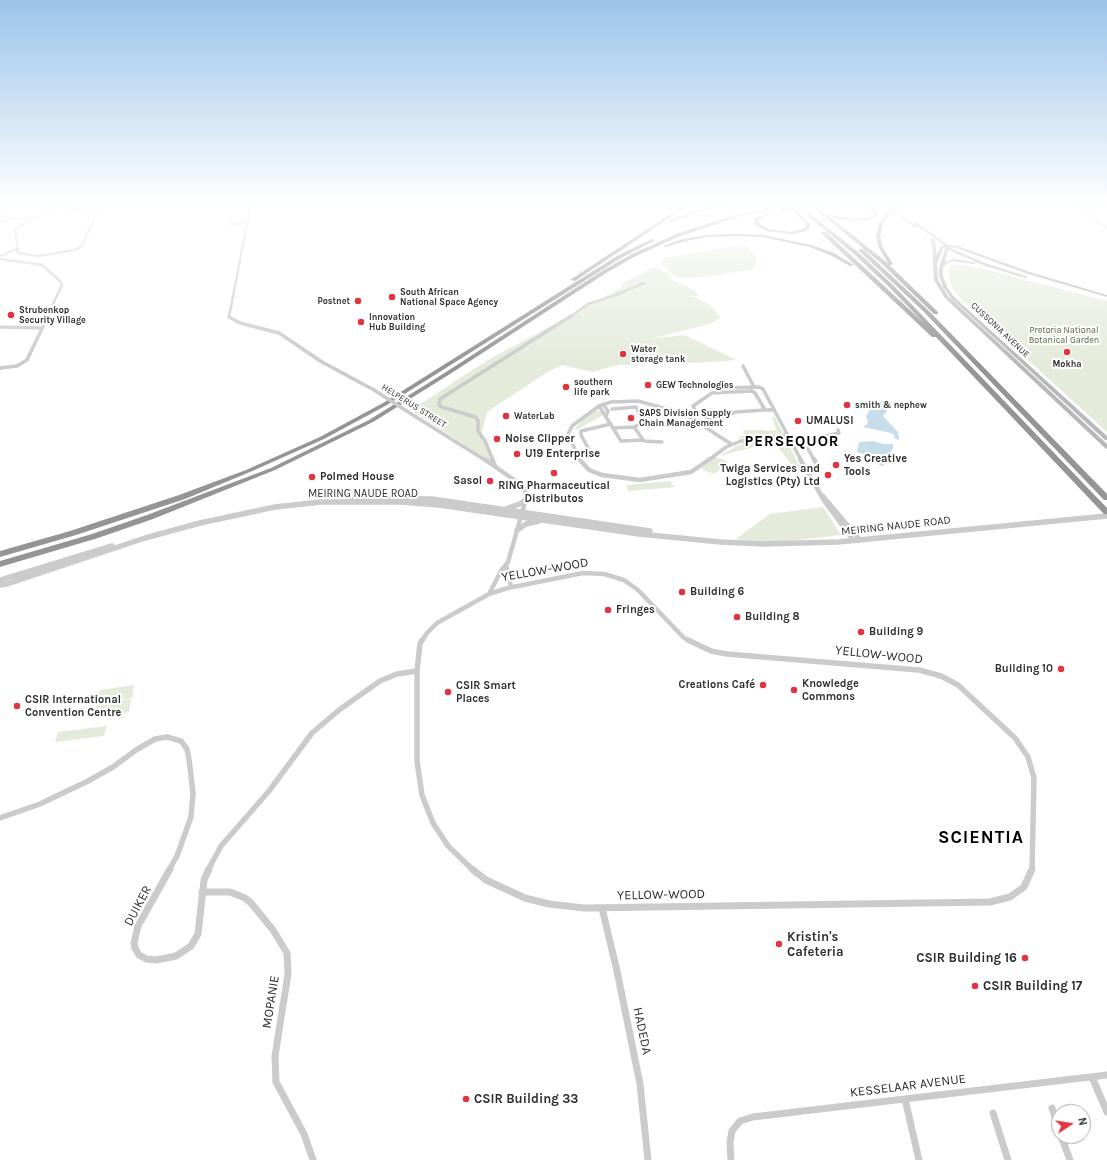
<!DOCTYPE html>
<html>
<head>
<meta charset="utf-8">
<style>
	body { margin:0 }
	#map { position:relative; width:1107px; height:1160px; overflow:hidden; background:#fff; font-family:Karla,sans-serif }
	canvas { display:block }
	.north { position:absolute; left:1051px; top:1104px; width:40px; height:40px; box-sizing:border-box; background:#fff; border:1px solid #ababab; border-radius:50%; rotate:78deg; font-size:11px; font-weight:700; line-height:16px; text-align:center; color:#2e2e2e }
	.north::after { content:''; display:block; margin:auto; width:14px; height:18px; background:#e03442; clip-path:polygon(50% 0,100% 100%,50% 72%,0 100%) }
</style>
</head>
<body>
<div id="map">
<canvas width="1107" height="1160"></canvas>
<div class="north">N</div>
</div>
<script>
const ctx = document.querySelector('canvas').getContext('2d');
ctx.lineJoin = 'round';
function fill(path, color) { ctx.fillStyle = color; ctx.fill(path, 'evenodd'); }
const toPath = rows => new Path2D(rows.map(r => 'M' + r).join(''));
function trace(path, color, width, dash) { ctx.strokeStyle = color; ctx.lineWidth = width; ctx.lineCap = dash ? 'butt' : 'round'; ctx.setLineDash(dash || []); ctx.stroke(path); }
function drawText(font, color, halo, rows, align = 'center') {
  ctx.font = font + ' Karla,sans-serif'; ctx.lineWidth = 4; ctx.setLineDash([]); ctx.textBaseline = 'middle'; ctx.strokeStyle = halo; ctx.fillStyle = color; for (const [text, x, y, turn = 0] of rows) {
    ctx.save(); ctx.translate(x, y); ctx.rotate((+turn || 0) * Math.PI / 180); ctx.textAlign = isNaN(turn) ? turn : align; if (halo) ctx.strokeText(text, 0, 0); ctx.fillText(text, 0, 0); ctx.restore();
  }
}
const green = toPath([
	[740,245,746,246,756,256,757,258,755,259,758,261,752,271,749,270,705,277,682,278,675,277,661,264,664,258],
	[958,264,984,269,1107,301,1107,432,963,301,953,290,949,274,950,266],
	[653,268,659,268,662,271,668,273,672,280,692,289,700,296,687,296,696,297,710,305,721,318,709,324,650,339,685,335,736,360,711,362,622,365,619,359,621,364,592,372,562,365,546,373,487,412,482,433,491,462,411,410,488,360,622,287,622,285,627,281],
	[595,409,605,414,578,429,574,429],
	[772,416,775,417,783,433,739,439,738,437,758,433,744,435,743,430,764,430,765,431,769,431,775,430,777,433],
	[785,436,787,439,719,456,745,442],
	[787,441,802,471,798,473,775,443],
	[715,457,729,462,714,474,701,469],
	[671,481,672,485,677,487,628,491,626,485],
	[823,507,841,535,765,544,736,539,770,514],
	[134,685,132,698,97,703,100,690],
	[131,699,129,712,94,717,97,704],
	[107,726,104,736,55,742,58,732]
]);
const water = toPath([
	[884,400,888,404,887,411,883,416,898,432,899,440,895,439,894,435,891,433,863,427,867,424,868,422,866,416,874,404],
	[873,441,884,444,893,444,893,448,883,466,872,462,866,455,857,452,859,442]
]);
const minorFar4 = toPath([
	[1070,203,1107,228],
	[57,207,97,213,81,247,74,250,39,256,18,253,15,229,63,203],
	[1080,209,1107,207],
	[0,216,32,220],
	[232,219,230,224,247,222],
	[0,223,14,218],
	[0,256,17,249],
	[0,259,42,265,60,281,62,285,47,317],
	[229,317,251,203],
	[570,317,588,304,616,295,644,283]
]);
const minorFar3 = toPath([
	[229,316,229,317,240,323,279,333,322,362,374,390],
	[0,327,42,328],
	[743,366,754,387],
	[0,368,17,366,27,360,48,316],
	[716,384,723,388,759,387,763,389,801,460],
	[752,391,755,393,765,410,736,412,712,421,695,410,693,406,712,393,752,391],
	[603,404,608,411,606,416],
	[599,406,613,428,634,427,644,441,662,442],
	[612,409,636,407,644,422,634,427],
	[765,410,774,410],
	[416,417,485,460],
	[613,428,621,441,643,440],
	[588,448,581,435,581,431,611,424],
	[493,460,485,441,478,431,478,420,475,417,442,407,439,405,440,399,571,316],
	[580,460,568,434,572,426,599,406,611,402,638,401,685,414,731,444],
	[709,460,726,447,741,441,786,435],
	[814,460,805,443,807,440,839,433,838,430]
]);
const minorFar2 = toPath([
	[484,459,520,484,525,489,526,499,508,562,501,571,489,594],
	[492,459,495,466],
	[579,459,589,470,602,475,640,480,691,472,710,459],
	[800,459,825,502,853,540],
	[810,474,817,465,814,459],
	[823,496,860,540],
	[506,565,511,587],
	[422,641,427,633,437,623,489,594,508,588,583,573,604,574,624,580,638,590,684,638,690,641]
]);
const minorFar1 = toPath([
	[422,640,420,644,417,671,417,761,422,795,433,823,448,846,473,870],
	[688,640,711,651,727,654,919,670,941,676,958,685,1015,738,1028,757,1034,778,1032,870],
	[0,818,40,804,88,781,113,767,136,750,155,739,167,737,181,741,187,749,189,759,193,793,191,817,177,856,169,870],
	[208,870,221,846,269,791,312,733,339,710,380,681,397,674,417,671]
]);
const minor = toPath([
	[170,869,138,926,134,943,135,948,139,955,146,959,156,960,176,956,191,946,198,934,204,880,209,869],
	[472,869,486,880,525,898,549,904,584,908,990,902,1010,897,1024,887,1032,869],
	[202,892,230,892,245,898,251,903,273,930,287,953,288,974,275,1056,276,1082,304,1134,313,1160],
	[602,908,617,971,640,1084,648,1160],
	[1092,1077,1107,1112],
	[905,1099,919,1160],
	[1052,1108,1059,1129],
	[993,1113,1008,1160],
	[1061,1136,1070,1160],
	[731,1160,730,1142,732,1131,740,1121,753,1117,1107,1075]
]);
const tertiary = toPath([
	[349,498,432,499,650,531],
	[508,508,520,504,526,499],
	[517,530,526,524,539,521],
	[0,580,112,546],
	[0,585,7,584,145,538,200,523,275,507,321,502,401,502,439,505,639,534,721,542,763,544,838,542,1107,516]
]);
const secondary = toPath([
	[883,203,887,203,914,224,914,222,916,222,948,245,958,246,1030,272,1107,295,1107,297,1028,274,956,248,948,247,985,263,1028,277,1025,278,983,265,948,250,945,262,953,259,974,262,976,263,974,264,953,261,949,262,944,266,943,268,943,276,947,287,954,297,1107,436,1107,440,1105,440,952,299,943,287,939,276,939,268,945,249,944,248,943,249,937,264,938,280,948,296,1107,444,1107,449,1105,448,945,298,934,280,932,244,930,239,933,238,936,244,936,255,940,247,944,245,914,224,918,227,915,228,883,203]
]);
const motorway = toPath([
	[687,203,692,203,575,281,570,280,687,203],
	[734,203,744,203,705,210,672,222,668,221,702,208,734,203],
	[792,203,797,203,859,253,893,285,1107,508,1107,514,1104,514,936,337,932,337,822,234,822,232,826,232,924,323,889,287,855,255,792,203],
	[808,203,813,203,885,261,938,312,938,314,934,314,881,263,808,203],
	[855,203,861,203,875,208,878,213,877,216,868,220,855,221,838,219,827,214,829,213,841,217,855,219,867,218,873,215,874,213,871,210,855,203],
	[783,205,785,205,785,207,738,217,678,237,636,256,606,273,450,374,373,422,275,470,153,519,98,538,0,567,0,561,92,534,147,515,271,468,369,420,446,372,602,271,632,254,674,235,700,226,735,215,783,205],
	[792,207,810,223,810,227,806,231,792,234,767,231,756,226,754,222,754,218,769,212,771,212,771,214,758,220,760,224,768,229,792,232,802,229,806,227,806,223,790,209,790,208,792,207],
	[886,212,890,213,883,224,880,237,883,248,893,264,891,265,889,265,879,248,876,237,879,224,886,212],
	[736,234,763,235,812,245,834,253,854,265,850,266,830,255,809,247,763,237,736,236,708,237,686,241,665,247,663,246,683,239,708,235,736,234],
	[652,239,656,240,621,258,387,405,324,439,250,472,185,499,76,535,0,557,0,551,70,531,179,495,246,470,320,437,383,403,617,256,652,239],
	[859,249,863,249,927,309,1107,494,1107,500,1104,500,923,311,859,251,859,249]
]);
const minorBridge = toPath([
	[374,390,416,417]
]);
const motorwayBridge = toPath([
	[784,209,821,203],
	[888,213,901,204]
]);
const markers = [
	[392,297,4,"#e03442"],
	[358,301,4,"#e03442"],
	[11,315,4,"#e03442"],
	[361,322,4,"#e03442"],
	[1067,352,4,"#e03442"],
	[623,354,4,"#e03442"],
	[648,385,4,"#e03442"],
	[566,387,4,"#e03442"],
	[847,405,4,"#e03442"],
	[506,416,4,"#e03442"],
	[631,418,4,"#e03442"],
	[798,421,4,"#e03442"],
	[497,439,4,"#e03442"],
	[517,454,4,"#e03442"],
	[836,465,4,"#e03442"],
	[554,473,4,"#e03442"],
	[828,475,4,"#e03442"],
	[312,477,4,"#e03442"],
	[490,481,4,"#e03442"],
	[682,592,4,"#e03442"],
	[608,610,4,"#e03442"],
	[737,617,4,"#e03442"],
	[861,632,4,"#e03442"],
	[1061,669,4,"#e03442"],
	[763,685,4,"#e03442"],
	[794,690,4,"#e03442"],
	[448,692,4,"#e03442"],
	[17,706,4,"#e03442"],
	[779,944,4,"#e03442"],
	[1025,958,4,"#e03442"],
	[975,986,4,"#e03442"],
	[466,1099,4,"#e03442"]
];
const farPoinames = [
	["South African",400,292],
	["National Space Agency",400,302],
	["Postnet",350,301,"right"],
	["Strubenkop",19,310],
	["Security Village",19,320],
	["Innovation",369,317],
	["Hub Building",369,327],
	["Water",631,349],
	["storage tank",631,359],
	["Mokha",1067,364,"center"],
	["southern",574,382],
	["life park",574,392],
	["GEW Technologies",656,385],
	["smith & nephew",855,405],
	["SAPS Division Supply",639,413],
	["Chain Management",639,423],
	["WaterLab",514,416]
];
const farStreetnames = [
	["CUSSONIA AVENUE",1000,330,43],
	["HELPERUS STREET",414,406,32]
];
const farParknames = [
	["Pretoria National",1064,330],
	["Botanical Garden",1064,340]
];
const poiNames = [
	["UMALUSI",806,421],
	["Noise Clipper",505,439],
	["U19 Enterprise",525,454],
	["Yes Creative",844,459],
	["Tools",844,472],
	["Twiga Services and",820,469,"right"],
	["Logistics (Pty) Ltd",820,482,"right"],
	["Polmed House",320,477],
	["Sasol",482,481,"right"],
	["RING Pharmaceutical",554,486,"center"],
	["Distributos",554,499,"center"],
	["Building 6",690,592],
	["Fringes",616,610],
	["Building 8",745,617],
	["Building 9",869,632],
	["Building 10",1053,669,"right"],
	["Knowledge",802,684],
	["Commons",802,697],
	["Creations Café",755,685,"right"],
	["CSIR Smart",456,686],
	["Places",456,699],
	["CSIR International",25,700],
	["Convention Centre",25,713]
];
const streetNames = [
	["MEIRING NAUDE ROAD",363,494],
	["MEIRING NAUDE ROAD",896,526,-6]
];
const nearStreetnames = [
	["YELLOW-WOOD",545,570,-10],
	["YELLOW-WOOD",879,655,6],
	["YELLOW-WOOD",661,895,-1],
	["DUIKER",138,906,-62],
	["MOPANIE",271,1002,-81],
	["HADEDA",642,1031,78],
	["KESSELAAR AVENUE",908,1086,-7]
];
const nearPoinames = [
	["Kristin's",787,937],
	["Cafeteria",787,952],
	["CSIR Building 16",1017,958,"right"],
	["CSIR Building 17",983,986],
	["CSIR Building 33",474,1099]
];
const districtNames = [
	["PERSEQUOR",792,442]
];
const nearDistrictnames = [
	["SCIENTIA",981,838]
];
fill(green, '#e4ebdb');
fill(water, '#c8ddea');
trace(minorFar4, '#cbcbcb', 2.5);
trace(minorFar3, '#cbcbcb', 3.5);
trace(minorFar2, '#cbcbcb', 4.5);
trace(minorFar1, '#cbcbcb', 5.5);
trace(minor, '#cbcbcb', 7);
trace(tertiary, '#cbcbcb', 5.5);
fill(secondary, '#b8b8b8');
fill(motorway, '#959595');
trace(minorBridge, '#cbcbcb', 3.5);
trace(motorwayBridge, '#959595', 5);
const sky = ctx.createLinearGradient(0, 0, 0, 365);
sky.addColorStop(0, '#9bc4e9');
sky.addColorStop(0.56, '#fff');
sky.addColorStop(1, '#ffffff00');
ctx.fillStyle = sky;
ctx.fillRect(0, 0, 1107, 365);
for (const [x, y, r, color] of markers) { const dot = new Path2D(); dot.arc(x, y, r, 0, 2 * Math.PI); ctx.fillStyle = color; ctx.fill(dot); trace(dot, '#fff', 1.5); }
drawText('bold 9px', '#2e2e2e', '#fff', farPoinames, 'left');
drawText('9px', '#2e2e2e', '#fff', farStreetnames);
drawText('9px', '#51683c', '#fff', farParknames);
drawText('bold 11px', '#2e2e2e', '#fff', poiNames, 'left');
drawText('11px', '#2e2e2e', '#fff', streetNames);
drawText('13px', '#2e2e2e', '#fff', nearStreetnames);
drawText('bold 13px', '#2e2e2e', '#fff', nearPoinames, 'left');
ctx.letterSpacing = '1px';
drawText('bold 15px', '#000', '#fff', districtNames);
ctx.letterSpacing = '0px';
ctx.letterSpacing = '1px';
drawText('bold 18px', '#000', '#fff', nearDistrictnames);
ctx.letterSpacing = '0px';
</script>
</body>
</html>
